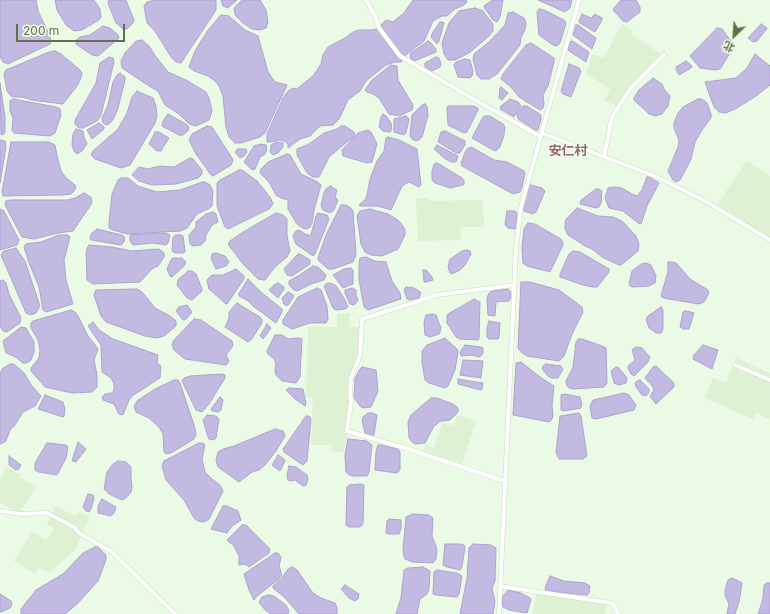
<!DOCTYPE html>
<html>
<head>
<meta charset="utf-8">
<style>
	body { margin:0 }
	#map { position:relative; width:770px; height:614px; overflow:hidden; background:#ebfae4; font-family:Inter,"Noto Sans SC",sans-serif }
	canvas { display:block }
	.north { position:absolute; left:714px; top:16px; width:40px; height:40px; -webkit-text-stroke:3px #f0fde9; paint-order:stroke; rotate:205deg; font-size:11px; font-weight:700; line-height:16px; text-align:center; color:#60704b }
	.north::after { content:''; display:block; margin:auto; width:14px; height:18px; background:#60704b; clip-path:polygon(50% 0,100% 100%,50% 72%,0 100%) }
	.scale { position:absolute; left:16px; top:24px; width:109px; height:18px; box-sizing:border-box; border:2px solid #60704b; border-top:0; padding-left:5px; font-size:12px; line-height:14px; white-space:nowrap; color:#60704b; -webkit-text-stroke:3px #f0fde9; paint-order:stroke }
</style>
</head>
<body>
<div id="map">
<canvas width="770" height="614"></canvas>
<div class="north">北</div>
<div class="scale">200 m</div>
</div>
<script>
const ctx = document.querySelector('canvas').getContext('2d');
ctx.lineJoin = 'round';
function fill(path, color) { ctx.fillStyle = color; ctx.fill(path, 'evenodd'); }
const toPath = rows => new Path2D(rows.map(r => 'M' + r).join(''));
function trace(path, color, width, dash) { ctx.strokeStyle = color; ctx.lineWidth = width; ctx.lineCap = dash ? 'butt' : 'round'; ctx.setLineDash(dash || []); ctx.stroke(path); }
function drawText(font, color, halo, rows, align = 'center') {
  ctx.font = font + ' Inter,"Noto Sans SC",sans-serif'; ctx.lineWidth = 3; ctx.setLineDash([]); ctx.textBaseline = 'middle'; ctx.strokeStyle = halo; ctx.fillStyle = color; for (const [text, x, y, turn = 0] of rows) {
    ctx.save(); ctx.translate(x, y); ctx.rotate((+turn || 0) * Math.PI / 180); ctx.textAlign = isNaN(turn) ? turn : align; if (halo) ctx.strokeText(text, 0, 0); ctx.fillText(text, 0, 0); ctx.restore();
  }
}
const residential = toPath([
	[623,24,633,31,631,34,661,54,632,85,616,106,604,100,610,89,586,74,592,54,604,58,616,34],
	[748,161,770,176,770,238,717,205,743,166],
	[416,198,429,198,430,201,483,200,484,227,460,227,461,240,418,241],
	[350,313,350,327,359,327,358,358,354,372,350,423,344,452,331,451,331,445,311,445,313,398,306,397,308,327,337,327,337,314],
	[736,358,770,373,770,419,756,413,753,419,705,398,713,378,726,383],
	[457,415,476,421,462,464,423,452,425,445,434,448,442,423,453,426],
	[6,467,21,474,20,477,36,487,20,512,15,512,0,502,0,481],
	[55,506,76,516,78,512,90,517,75,550,49,573,39,567,35,574,14,561,32,532,46,540,54,529,47,524],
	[536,594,607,603,605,614,533,614]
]);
const water = toPath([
	[0,0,36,0,38,11,49,34,51,41,50,44,8,64,3,62,0,56,0,0],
	[55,0,94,0,100,9,101,17,99,20,82,30,74,31,66,25,57,10,55,0],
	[109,0,126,0,134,20,133,23,127,29,123,29,116,23,108,3,109,0],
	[155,0,216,0,216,10,181,63,176,62,171,57,155,31,147,23,144,6,147,2,155,0],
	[221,0,237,0,228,8,223,6,221,0],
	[242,0,260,0,266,10,268,22,266,28,260,30,252,29,243,23,235,15,234,8,242,0],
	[413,0,466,0,467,2,464,5,455,9,447,16,442,16,433,21,424,41,406,55,403,56,380,26,386,20,393,22,404,13,413,0],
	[493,0,503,0,500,17,497,22,493,20,484,7,485,5,493,0],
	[538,0,572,0,570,8,565,12,538,0],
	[621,0,636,0,640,7,640,12,627,22,623,21,613,10,614,8,621,0],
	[475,8,483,11,493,24,493,31,489,36,469,53,455,60,448,60,444,54,442,43,449,23,459,11,475,8],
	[539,9,544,10,564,20,566,23,560,43,557,46,553,45,539,35,537,12,539,9],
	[513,12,524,18,526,23,525,30,521,37,520,45,497,74,489,79,481,79,477,75,473,59,474,54,489,42,505,25,508,13,513,12],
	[582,14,591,18,595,14,602,18,602,20,595,32,580,23,579,21,582,14],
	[221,15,229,16,245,30,258,36,268,72,275,82,287,85,265,133,260,137,241,143,235,143,229,137,226,127,223,96,219,86,215,81,208,76,194,71,189,67,195,51,208,30,221,15],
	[440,22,443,22,444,23,439,41,437,44,431,37,433,32,440,22],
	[761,24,767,28,766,30,757,41,753,42,748,38,761,24],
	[576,25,578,25,596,38,592,49,573,35,576,25],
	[103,26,110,28,118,35,119,38,98,56,92,55,76,44,76,40,80,37,90,35,103,26],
	[717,28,722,29,731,41,733,46,732,50,720,69,715,70,700,68,690,56,717,28],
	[377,29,391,49,402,60,401,62,395,62,386,65,366,81,360,91,348,100,339,119,333,125,320,126,310,136,300,139,288,148,288,144,284,141,278,140,271,142,267,142,267,134,283,98,288,91,293,88,297,89,314,75,321,64,323,55,328,47,345,38,353,32,359,30,372,30,377,29],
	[142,40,149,46,154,54,168,72,186,80,206,92,209,98,212,111,209,120,196,126,189,124,179,114,165,105,158,91,149,86,122,68,121,61,125,53,136,41,142,40],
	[428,41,431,43,436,49,436,52,417,60,414,61,411,59,410,56,411,53,428,41],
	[571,41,574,42,589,52,586,62,569,51,568,48,571,41],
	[531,43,554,58,554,62,548,86,543,95,544,104,543,108,540,110,519,97,511,87,501,79,503,74,526,45,531,43],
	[55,51,61,54,80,70,82,74,80,80,77,86,63,104,32,100,22,97,13,97,10,95,7,91,4,74,6,70,49,52,55,51],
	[755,54,770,66,770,85,756,96,737,108,726,113,719,112,714,107,705,82,736,78,747,68,755,54],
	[109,57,113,58,114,62,101,115,97,121,83,128,79,128,75,124,75,120,96,83,100,63,109,57],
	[436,57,439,58,441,64,440,67,432,71,425,67,425,63,436,57],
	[465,59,470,60,473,71,472,76,470,78,458,77,454,65,456,62,465,59],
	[686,61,692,66,691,68,679,75,676,69,676,67,686,61],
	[569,64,579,68,581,71,571,97,563,94,561,91,569,64],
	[391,65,397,66,398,80,413,105,412,110,399,116,389,114,379,98,373,94,367,92,365,90,372,80,391,65],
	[120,73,125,77,125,80,118,108,113,120,109,124,106,125,103,123,102,118,108,105,113,82,117,75,120,73],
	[653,78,662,84,664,89,670,96,668,106,662,114,655,116,649,114,634,100,634,98,639,90,653,78],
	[0,83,5,117,5,131,4,134,1,135,0,83],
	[501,87,508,93,502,100,499,98,500,88,501,87],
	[137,91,153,98,156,106,157,116,155,123,130,165,121,168,95,159,91,155,93,151,118,129,127,113,132,97,137,91],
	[13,99,56,107,60,109,61,115,55,133,50,136,14,133,12,130,13,118,10,111,10,101,13,99],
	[510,99,518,102,521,106,514,117,500,109,501,106,510,99],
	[698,99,702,99,707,103,711,114,711,118,702,130,695,142,691,159,687,167,680,180,676,182,673,180,668,171,678,147,679,140,674,128,674,123,678,113,683,107,698,99],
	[425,104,427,106,428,116,422,137,419,140,416,141,412,139,410,136,412,115,422,105,425,104],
	[448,106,474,106,478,108,478,110,467,132,464,133,448,125,447,108,448,106],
	[523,106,527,106,541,115,541,119,538,130,535,130,518,119,517,114,523,106],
	[168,114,186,124,189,127,188,131,181,136,162,126,163,121,168,114],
	[383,114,386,116,391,123,392,129,390,132,383,131,379,127,381,117,383,114],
	[406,116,409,119,406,133,404,135,394,132,394,119,406,116],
	[485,116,490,116,503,124,505,127,504,135,500,147,496,151,493,150,472,138,483,117,485,116],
	[99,123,104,127,104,129,92,139,87,130,99,123],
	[207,126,212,127,232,158,233,161,231,165,213,176,211,175,196,154,189,140,192,134,207,126],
	[341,126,345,126,354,132,355,134,353,137,329,157,319,177,313,177,307,173,297,155,297,149,309,144,324,133,337,129,341,126],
	[76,129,83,131,84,137,87,144,82,151,77,154,74,151,72,145,73,134,76,129],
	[368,130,371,132,377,144,372,162,367,163,343,156,342,150,358,133,368,130],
	[445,131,465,141,465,145,460,153,456,153,438,142,441,132,445,131],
	[155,132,159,132,169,138,161,151,157,151,149,144,155,132],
	[388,137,399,140,417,149,421,185,419,187,409,182,402,186,391,210,378,206,360,206,359,205,365,200,367,195,370,179,377,161,384,151,386,138,388,137],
	[0,140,5,141,6,147,0,183,0,140],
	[11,142,49,142,55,145,58,160,61,171,66,178,75,185,76,187,74,191,71,194,63,195,3,196,2,192,11,142],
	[276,142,283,143,283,147,278,153,273,155,270,152,271,145,276,142],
	[261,144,266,145,267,150,264,155,260,157,255,169,252,170,244,162,254,146,261,144],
	[437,145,458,156,456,162,451,162,444,158,434,149,437,145],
	[471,147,494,160,507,162,524,171,525,174,522,187,520,192,513,194,462,166,461,163,464,155,467,149,471,147],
	[238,149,246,149,247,152,244,156,240,158,235,152,238,149],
	[287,154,290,155,301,174,316,181,321,185,314,210,312,223,310,227,307,229,302,228,297,224,288,209,288,200,281,198,276,195,269,182,260,173,261,169,268,162,287,154],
	[190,158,193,159,202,170,202,174,198,178,176,184,152,185,139,181,132,175,139,167,148,169,160,166,174,167,190,158],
	[436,163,439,164,462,178,464,181,464,184,463,185,450,188,435,183,432,180,432,171,434,164,436,163],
	[239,170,242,170,257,181,270,197,273,204,269,209,228,229,225,227,217,206,217,183,220,180,239,170],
	[647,177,649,177,659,183,647,206,641,224,638,223,623,211,609,208,605,198,608,188,614,187,622,188,632,194,637,196,642,190,647,177],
	[121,178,128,178,138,186,157,192,180,190,202,182,205,182,210,185,213,191,212,206,210,208,197,214,187,228,180,231,127,234,113,230,109,228,109,222,112,194,118,180,121,178],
	[531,185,542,188,545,191,536,212,533,214,524,211,523,207,528,186,531,185],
	[330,186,337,190,335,197,338,200,334,210,330,213,323,210,321,206,324,193,326,189,330,186],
	[596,189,599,189,602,191,601,203,599,207,596,208,580,204,581,200,596,189],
	[84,193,91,197,92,203,73,231,58,233,34,239,22,237,5,205,6,201,10,200,67,200,75,198,84,193],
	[341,205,346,205,351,208,353,211,356,255,353,262,333,269,328,269,318,260,318,258,326,235,341,205],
	[577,208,598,216,613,217,622,221,636,236,639,244,638,251,621,265,619,265,602,257,592,249,585,246,568,235,565,229,565,222,567,218,577,208],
	[0,209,4,211,19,240,17,245,0,250,0,209],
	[370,209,388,214,398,220,403,226,405,230,405,235,398,249,382,256,371,255,365,252,361,244,357,216,360,211,370,209],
	[507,211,515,211,517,213,516,228,514,229,508,228,505,225,507,211],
	[213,212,216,214,218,222,212,225,206,235,205,241,201,245,193,246,190,244,189,235,196,227,196,222,206,214,213,212],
	[276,213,283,215,287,219,287,236,290,251,287,257,275,267,265,280,263,280,258,279,243,264,228,244,230,241,243,232,276,213],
	[318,213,327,215,329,219,315,254,313,256,296,244,293,236,296,231,299,230,307,235,311,235,316,216,318,213],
	[528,223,535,224,561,239,563,242,563,245,550,272,527,266,523,263,522,248,524,229,528,223],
	[97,229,122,235,125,238,124,242,121,245,91,240,90,237,92,233,97,229],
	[165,233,170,235,168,243,166,245,153,243,133,245,131,243,130,240,130,235,165,233],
	[59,235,68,235,70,237,64,260,66,280,73,304,46,312,43,310,39,287,29,263,24,247,26,244,41,242,59,235],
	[176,235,181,235,183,236,185,251,184,253,175,253,172,251,173,237,176,235],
	[89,245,112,247,132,251,159,249,164,253,164,257,158,266,152,269,140,282,93,284,87,280,86,253,87,248,89,245],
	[16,248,25,261,40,306,36,313,31,315,26,313,1,255,4,251,16,248],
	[467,250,470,251,471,254,465,265,460,270,452,274,450,273,448,267,450,259,462,251,467,250],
	[573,251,580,252,609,269,609,272,597,287,593,287,583,285,560,277,560,274,569,254,573,251],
	[216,253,225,256,229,262,226,266,216,269,211,258,212,254,216,253],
	[298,254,300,254,310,260,310,264,292,276,287,275,284,269,298,254],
	[366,257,375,261,386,262,392,281,400,293,401,299,368,310,364,307,359,280,359,265,360,258,366,257],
	[173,258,182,258,186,262,184,266,172,277,170,276,167,269,171,260,173,258],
	[668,262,672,262,676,263,690,279,708,290,709,293,704,302,699,304,663,298,661,296,668,271,668,262],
	[646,263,651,265,656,276,655,283,649,286,633,287,630,286,629,284,632,271,641,264,646,263],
	[313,266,318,267,326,275,324,280,311,284,297,291,294,290,289,285,289,281,298,276,313,266],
	[351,268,353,270,353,284,343,288,333,275,344,269,351,268],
	[236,269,244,276,244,279,227,304,226,304,209,289,207,280,212,275,223,275,236,269],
	[423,270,426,270,432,277,433,280,427,282,424,282,423,270],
	[188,271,192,271,196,274,202,289,202,291,192,300,187,298,177,285,178,280,188,271],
	[248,279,262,293,282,309,282,312,276,323,253,306,248,301,239,296,239,293,248,279],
	[3,280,6,283,9,294,21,318,20,323,7,332,3,331,0,326,0,281,3,280],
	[521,282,530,282,559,290,582,307,583,312,572,334,564,356,559,361,527,356,521,352,518,348,521,282],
	[278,283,284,287,284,289,278,298,269,290,274,285,278,283],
	[328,283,333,284,336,286,344,298,348,307,345,309,336,310,333,308,324,286,328,283],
	[406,287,414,288,419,291,421,293,419,298,410,300,407,299,404,290,406,287],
	[317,288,321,290,327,306,328,319,326,323,310,323,292,329,283,324,283,320,298,297,317,288],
	[352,288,356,290,356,296,358,299,357,302,354,305,350,304,345,293,345,290,352,288],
	[137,289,142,292,155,308,170,316,176,321,176,326,164,336,157,338,145,336,106,322,101,316,94,295,96,290,137,289],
	[508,289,510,291,511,297,509,301,496,302,495,316,488,315,487,298,489,293,492,291,508,289],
	[288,292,292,294,294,296,289,304,287,306,284,304,282,298,288,292],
	[474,299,480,302,479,338,478,340,460,339,456,337,447,323,447,316,448,314,474,299],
	[237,303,260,317,262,320,262,323,251,340,248,342,225,327,229,318,229,312,237,303],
	[187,305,192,312,185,320,183,320,176,311,179,307,187,305],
	[661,307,663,310,663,329,661,333,656,333,649,328,646,319,648,316,661,307],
	[71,310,75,312,78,316,88,336,98,349,94,360,97,375,97,387,92,392,72,393,45,387,31,371,31,368,39,358,40,350,38,340,31,328,31,323,33,321,71,310],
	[685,311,691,312,694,313,689,329,683,329,680,327,683,312,685,311],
	[432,314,436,315,441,328,440,332,439,334,430,337,425,335,424,322,426,315,432,314],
	[194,319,201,320,232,341,233,346,226,355,229,361,226,365,185,359,174,350,172,345,174,340,194,319],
	[489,321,500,323,499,337,498,339,489,339,487,337,487,328,489,321],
	[93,322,99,330,113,339,158,355,157,363,161,366,160,378,132,396,129,400,123,415,119,414,114,404,103,400,102,397,105,394,112,393,114,390,114,384,111,378,102,372,101,345,88,326,93,322],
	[267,324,271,328,263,339,260,336,267,324],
	[21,327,26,328,34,342,34,352,31,360,27,363,23,363,14,356,6,353,3,341,21,327],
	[275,335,282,335,288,339,298,338,302,339,300,377,296,383,282,381,276,375,275,370,276,363,274,359,268,354,267,351,275,335],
	[445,338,457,349,458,353,455,370,448,386,445,388,429,383,425,380,422,363,422,351,427,345,445,338],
	[578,339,582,339,602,346,606,348,607,383,604,387,574,389,569,388,567,386,566,381,573,367,576,342,578,339],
	[465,345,481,347,483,348,483,353,480,357,472,355,461,356,460,352,465,345],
	[703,345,718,350,712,369,693,359,694,355,703,345],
	[636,347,642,348,650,357,648,362,634,376,631,374,628,368,628,366,635,360,632,350,636,347],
	[463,360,483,361,481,378,460,375,463,360],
	[521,362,540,377,554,386,552,405,553,416,552,419,549,422,513,415,516,363,521,362],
	[10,364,14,364,24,373,32,386,41,396,35,406,23,412,15,425,10,430,6,441,0,444,0,374,2,369,10,364],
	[546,364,561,366,563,369,558,378,552,378,549,377,542,369,543,366,546,364],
	[656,366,674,383,674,387,656,404,650,396,654,390,653,387,645,378,653,367,656,366],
	[362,367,376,370,378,391,371,407,364,408,361,407,354,398,355,378,360,369,362,367],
	[616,367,619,368,627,378,626,383,619,385,614,383,611,371,616,367],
	[222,374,225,375,225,378,209,404,202,412,196,410,182,381,184,378,190,376,222,374],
	[458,379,483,383,482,389,481,390,458,384,458,379],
	[174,380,178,380,180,383,195,428,196,434,194,439,171,453,166,454,164,452,163,434,159,427,149,418,136,412,134,406,138,400,157,388,174,380],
	[640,380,649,389,649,392,646,396,642,395,636,387,635,383,637,381,640,380],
	[289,388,303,389,306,403,305,406,295,399,286,390,289,388],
	[624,393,629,395,636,405,634,410,596,419,592,418,590,406,593,400,624,393],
	[565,394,580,397,582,404,581,408,563,411,561,410,561,395,565,394],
	[45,395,63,402,65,409,64,416,63,417,38,409,45,395],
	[220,397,223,400,221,410,218,412,212,411,211,409,220,397],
	[431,398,437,398,453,404,458,408,458,412,450,420,441,421,434,426,425,443,415,444,412,442,409,438,408,422,411,415,431,398],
	[368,413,373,413,377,415,374,435,372,436,365,433,362,421,363,417,368,413],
	[579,413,581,416,587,456,583,459,559,459,556,453,560,416,579,413],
	[207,415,216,416,219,419,216,438,214,440,209,439,207,434,203,420,207,415],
	[306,416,309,416,311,419,307,461,303,465,284,452,283,449,306,416],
	[275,429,283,431,285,436,276,451,265,465,259,470,252,472,239,482,218,467,216,461,218,452,223,449,234,446,275,429],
	[348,439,367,441,372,445,369,472,367,476,352,476,348,474,346,472,345,455,348,439],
	[78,442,86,449,76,462,74,461,72,461,78,442],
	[47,443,66,445,68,447,66,458,57,475,39,472,35,470,35,463,47,443],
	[199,443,203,443,205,445,202,459,205,472,212,479,220,485,223,491,209,519,204,522,198,521,194,518,184,500,166,480,162,466,164,461,199,443],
	[378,445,381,445,398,449,400,452,400,470,397,473,375,470,376,451,378,445],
	[278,455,284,459,285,461,280,471,272,465,278,455],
	[9,456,21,465,19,469,16,470,9,465,9,456],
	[118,461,126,462,131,467,131,478,132,487,131,492,126,498,122,500,109,494,104,489,107,472,113,464,118,461],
	[289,466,296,467,307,475,308,479,306,485,303,486,295,480,290,481,288,480,287,475,289,466],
	[360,484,364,485,363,524,360,527,349,527,346,525,347,487,349,485,360,484],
	[88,494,93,495,94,498,91,509,89,512,86,511,83,507,88,494],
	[102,499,116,507,114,513,111,516,98,513,98,506,102,499],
	[223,506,227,506,238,511,241,520,232,526,227,533,211,529,223,506],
	[413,514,429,515,433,518,432,536,436,546,437,551,436,559,433,563,413,562,405,559,404,556,403,550,406,517,413,514],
	[389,519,401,520,401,529,399,534,389,534,386,533,387,521,389,519],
	[242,525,246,525,270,549,269,553,249,567,245,564,239,565,239,556,234,546,227,540,242,525],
	[445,544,460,544,464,545,465,548,462,566,460,570,447,567,443,565,445,544],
	[473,544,491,545,496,548,495,581,492,588,495,602,493,614,460,614,467,578,469,548,473,544],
	[97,546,106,555,106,559,104,565,98,581,77,604,65,614,21,614,21,609,36,590,63,574,83,553,97,546],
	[275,553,278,553,281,557,279,566,282,575,279,579,257,596,254,600,249,590,244,574,275,553],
	[292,567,297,570,313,593,321,598,335,603,337,608,337,614,299,614,284,597,273,588,273,586,282,578,288,569,292,567],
	[423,567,430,571,429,589,427,594,420,599,417,614,396,614,401,598,404,570,408,568,423,567],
	[437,570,457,573,462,576,459,594,457,597,436,595,433,594,434,572,437,570],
	[550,576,564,581,585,583,590,586,589,593,587,595,546,591,545,588,550,576],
	[732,578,742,583,739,602,735,614,727,614,729,604,725,595,725,590,728,580,732,578],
	[767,583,770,583,770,614,758,614,763,599,764,585,767,583],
	[345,585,359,594,358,599,355,601,349,598,341,589,345,585],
	[508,590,521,593,530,598,531,600,527,613,509,610,503,607,502,597,508,590],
	[0,594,11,601,12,604,10,608,1,612,0,612,0,594],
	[268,595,274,596,286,605,289,611,288,614,271,614,265,610,259,602,262,597,268,595]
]);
const street = toPath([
	[366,0,376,18,379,28,400,56,463,93,541,137],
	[542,133,657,177,705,201,770,240],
	[604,156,612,117,630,89,664,55],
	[735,365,770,380],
	[505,481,498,479,405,448,347,431,351,401,350,391,351,378,360,355,362,319,413,303,436,295,514,285],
	[0,511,21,514,47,513,74,527,79,533,112,552,175,614],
	[500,586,611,603,613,604,618,614],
	[499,614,514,292,516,248,521,207,579,0]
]);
const quarterNames = [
	["安仁村",568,151]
];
fill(residential, '#def1d3');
fill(water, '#c3bae2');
trace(water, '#ada1d3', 1);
trace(street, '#cadbbd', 5);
trace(street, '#fff', 4);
drawText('bold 13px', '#936773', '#f0fde9', quarterNames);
</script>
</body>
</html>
